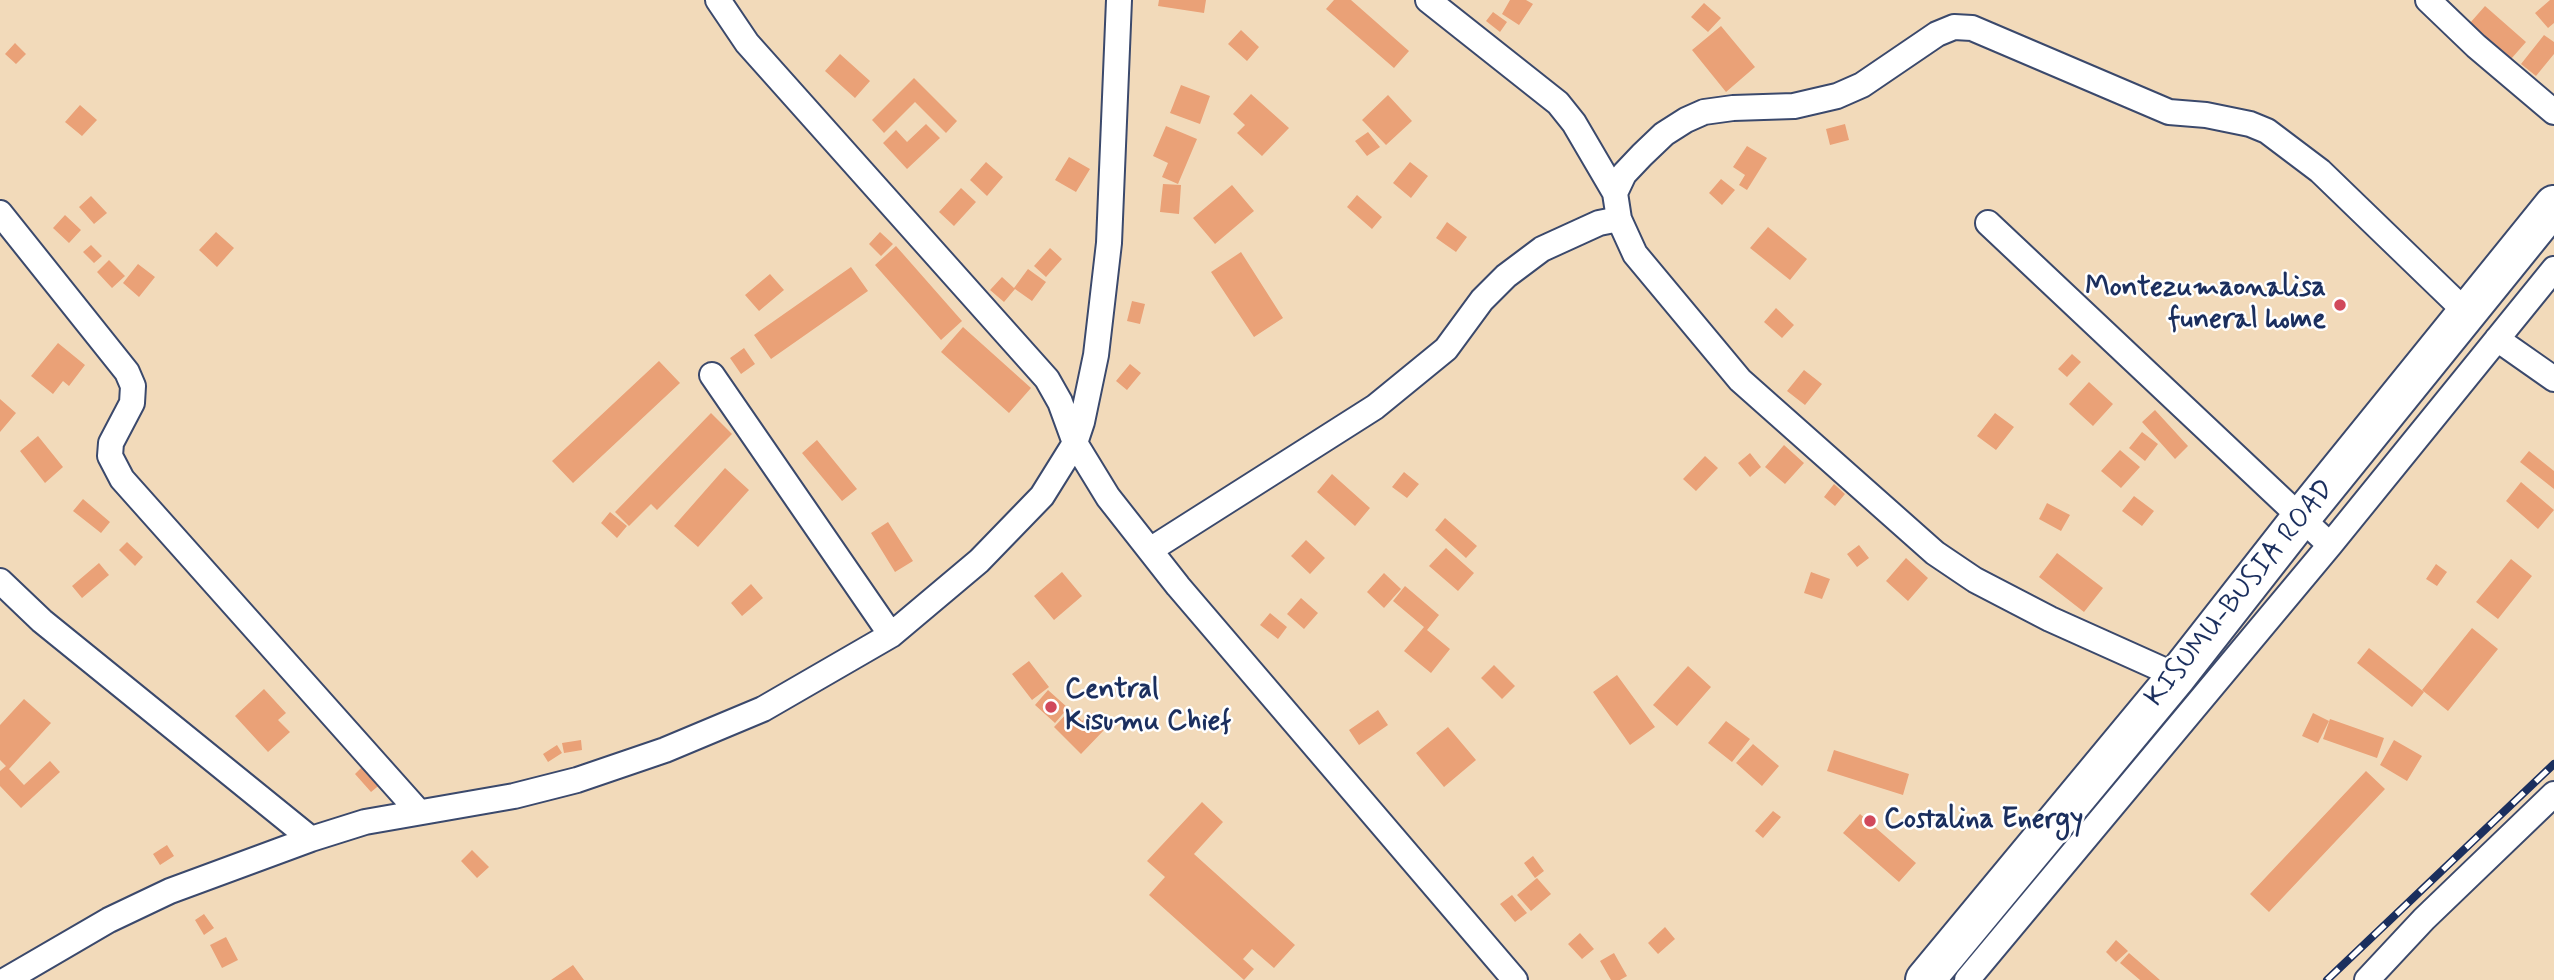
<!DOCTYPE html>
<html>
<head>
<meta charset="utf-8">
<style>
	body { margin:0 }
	canvas { display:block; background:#f2daba }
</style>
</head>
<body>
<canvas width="2554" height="980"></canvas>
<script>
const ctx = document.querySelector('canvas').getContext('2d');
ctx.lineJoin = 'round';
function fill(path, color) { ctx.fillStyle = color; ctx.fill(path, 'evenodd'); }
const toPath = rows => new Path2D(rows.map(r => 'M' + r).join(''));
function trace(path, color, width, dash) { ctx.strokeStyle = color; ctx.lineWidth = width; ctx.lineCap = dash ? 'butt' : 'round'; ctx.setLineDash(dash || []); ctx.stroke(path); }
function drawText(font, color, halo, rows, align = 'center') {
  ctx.font = font + ' Mynerve,sans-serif'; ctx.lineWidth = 5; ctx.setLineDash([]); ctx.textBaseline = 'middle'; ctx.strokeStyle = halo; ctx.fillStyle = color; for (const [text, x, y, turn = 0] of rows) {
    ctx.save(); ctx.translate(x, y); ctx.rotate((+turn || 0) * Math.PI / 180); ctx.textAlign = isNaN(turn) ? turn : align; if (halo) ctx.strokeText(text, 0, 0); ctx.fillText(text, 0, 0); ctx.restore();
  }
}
const building = toPath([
	[1159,0,1206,0,1204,13,1158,6],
	[1334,0,1351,0,1409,51,1394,68,1326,9],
	[1510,0,1526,0,1533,4,1519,25,1502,14],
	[2550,0,2554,0,2554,23,2548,28,2535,13],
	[1704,3,1721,18,1708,32,1691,17],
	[2485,6,2526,42,2511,59,2470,23],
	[1493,12,1507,22,1500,32,1486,21],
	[1721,26,1755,67,1726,92,1692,50],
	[1241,30,1259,47,1247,61,1228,44],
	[2544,35,2554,42,2554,54,2536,76,2521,64],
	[15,43,26,54,16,64,5,54],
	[840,54,870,81,855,98,825,71],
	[914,78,957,121,946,133,915,102,884,133,872,120],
	[1181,85,1210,96,1200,124,1170,113],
	[1251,94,1289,128,1262,156,1237,133,1245,125,1233,114],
	[1388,95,1412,121,1386,145,1362,120],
	[80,105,97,120,82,136,65,122],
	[926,124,940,138,907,169,883,143,896,130,907,142],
	[1845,124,1849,140,1830,145,1826,129],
	[1166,126,1197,139,1178,184,1162,177,1168,163,1153,156],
	[1368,132,1380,147,1367,156,1355,141],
	[1747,146,1767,158,1747,190,1739,185,1745,175,1733,167],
	[1069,157,1090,169,1076,192,1055,180],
	[986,162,1003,177,987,196,970,180],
	[1410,162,1428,176,1411,198,1393,183],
	[1721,179,1735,190,1722,205,1709,193],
	[1163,184,1181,185,1179,214,1160,212],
	[1232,185,1254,211,1215,244,1193,218],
	[961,188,976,202,954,226,939,212],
	[1357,195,1382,217,1372,229,1347,207],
	[91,196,107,213,94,224,79,207],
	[65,215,81,230,69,243,53,228],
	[1447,222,1467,237,1456,252,1436,238],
	[1768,227,1807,259,1790,280,1750,248],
	[216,232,234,248,217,267,199,250],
	[880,232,893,244,881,256,869,244],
	[91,245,102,256,94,263,83,252],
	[896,246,962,321,941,340,875,265],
	[1050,248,1062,259,1046,277,1034,266],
	[1241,252,1283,318,1254,337,1211,272],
	[109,260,125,276,112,288,97,272],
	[138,264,155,277,139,297,123,283],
	[851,267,868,291,771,359,754,335],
	[1028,269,1046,282,1032,301,1015,289,1004,302,990,290,1002,277,1014,288],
	[770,274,784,290,759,311,745,295],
	[1132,301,1145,304,1140,324,1127,321],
	[1776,308,1794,325,1782,338,1764,322],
	[963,327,1031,388,1009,413,941,352],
	[58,343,85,365,69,386,63,381,53,394,31,376],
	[744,348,755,364,741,374,730,358],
	[2072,354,2081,362,2067,377,2058,369],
	[659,361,680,383,573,483,552,461],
	[1130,364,1141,373,1127,390,1116,381],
	[1804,370,1822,384,1805,405,1787,391],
	[2089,382,2113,404,2093,426,2069,404],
	[0,399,16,413,0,432],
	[2155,410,2188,446,2175,459,2142,422],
	[711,413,732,434,657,510,651,504,629,526,615,512],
	[1995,413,2014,427,1996,450,1977,436],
	[2142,432,2158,444,2145,461,2129,448],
	[38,436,63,467,45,483,20,451],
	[817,440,857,489,842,501,802,453],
	[1784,445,1804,463,1785,484,1765,467],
	[2120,450,2140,467,2121,488,2101,471],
	[2529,451,2554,471,2554,489,2520,462],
	[1750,453,1761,467,1750,477,1738,463],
	[1705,456,1718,468,1696,491,1683,479],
	[725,468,749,490,698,547,674,526],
	[1404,472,1419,484,1407,498,1392,487],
	[1332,474,1370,508,1355,526,1317,492],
	[2521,482,2554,510,2538,529,2506,501],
	[1834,484,1845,494,1835,506,1824,497],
	[2134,496,2154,511,2142,526,2122,511],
	[83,499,110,522,101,533,73,511],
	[2047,503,2070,515,2061,531,2039,519],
	[610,512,627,526,617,538,601,523],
	[1445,518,1477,546,1466,558,1435,530],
	[888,522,913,561,895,572,871,533],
	[1306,540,1325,558,1310,574,1291,556],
	[127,542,143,557,135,566,119,550],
	[1859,545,1869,558,1857,567,1847,554],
	[1446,548,1474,573,1458,591,1429,566],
	[2057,553,2103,588,2084,612,2039,577],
	[1906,558,1928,578,1908,601,1886,581],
	[2511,559,2532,576,2498,619,2476,602],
	[99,563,109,575,82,598,72,586],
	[2436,564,2447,572,2437,586,2426,579],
	[1062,572,1082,596,1054,620,1034,596],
	[1811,572,1830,579,1822,599,1804,593],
	[1384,573,1401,589,1384,608,1367,592],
	[751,584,763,598,742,616,731,603],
	[1405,586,1439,615,1427,630,1450,649,1431,673,1404,651,1424,627,1393,601],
	[1301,598,1318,613,1304,629,1287,614],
	[1270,613,1287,627,1278,639,1260,625],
	[2472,628,2498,649,2448,711,2422,690],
	[2369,648,2424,692,2412,707,2357,663],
	[1029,661,1049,687,1032,700,1012,674],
	[1494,665,1515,686,1502,699,1481,678],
	[1688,666,1711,687,1677,726,1653,705],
	[1617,675,1655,727,1630,745,1593,692],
	[264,689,286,713,278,720,290,732,268,752,235,716],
	[1048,690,1068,708,1055,723,1035,705],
	[24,699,51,723,9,769,24,785,50,761,60,772,21,808,0,786,0,771,6,766,0,760,0,725],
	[1071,709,1082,721,1091,713,1106,728,1081,754,1054,727],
	[1378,710,1388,725,1359,745,1349,730],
	[2313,713,2329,721,2318,743,2302,736],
	[2330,719,2384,738,2377,758,2323,739],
	[1726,721,1750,739,1732,762,1708,743],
	[1448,727,1476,760,1444,787,1416,753],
	[581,740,582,750,564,753,562,743],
	[2394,740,2422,756,2407,781,2380,765],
	[1753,744,1779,766,1762,786,1736,763],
	[557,745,562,753,548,762,543,754],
	[1834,750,1909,774,1903,795,1827,771],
	[365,764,382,783,371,792,355,774],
	[2366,771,2385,789,2269,912,2250,894],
	[1202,802,1223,822,1194,854,1295,945,1274,968,1252,949,1243,959,1254,969,1244,980,1149,895,1165,877,1147,861],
	[1773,811,1781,817,1763,838,1755,831],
	[1860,814,1916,863,1899,882,1843,833],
	[167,845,174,856,160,865,153,854],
	[472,850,489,867,477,878,461,861],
	[1533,856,1544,871,1535,878,1524,863],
	[1537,878,1551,894,1531,911,1517,895],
	[1512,895,1527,913,1515,922,1500,904],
	[204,914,214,928,204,935,195,920],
	[1665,927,1675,939,1658,954,1648,943],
	[1580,933,1594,949,1582,959,1568,944],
	[226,937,238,960,222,968,210,945],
	[2116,940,2128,951,2116,962,2106,952],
	[1614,953,1627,976,1620,980,1611,980,1600,961],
	[2129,953,2160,980,2140,980,2120,963],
	[573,965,584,980,551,980]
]);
const street = toPath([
	[718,0,747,43,1047,379,1060,402,1075,443,1108,497,1178,586,1515,980],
	[1428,0,1558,103,1574,123,1615,193,1619,219,1635,254,1740,380,1935,553,1975,580,2050,619,2177,676],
	[2428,0,2476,46,2554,112],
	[1615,193,1624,174,1642,155,1664,134,1686,120,1704,112,1733,108,1794,106,1837,96,1862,85,1937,34,1954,27,1972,28,2169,112,2206,115,2250,124,2267,131,2320,171,2467,313],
	[0,213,127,372,133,386,132,403,111,443,110,456,122,479,418,811],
	[1988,223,2330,545],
	[2497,339,2554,379],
	[712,375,891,635],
	[1150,550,1375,407,1446,349,1482,300,1506,276,1542,249,1599,223,1619,219],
	[0,581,42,621,311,839],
	[6,980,109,920,170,891,311,839,365,822,514,796,577,780,665,750,763,709,891,635,979,561,1042,496,1075,443,1082,422,1096,355,1109,243,1119,0],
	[1967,980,2330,545,2554,269],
	[2367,980,2424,919,2554,794]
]);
const highway = toPath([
	[1925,980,2177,676,2300,519,2554,205]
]);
const rail = toPath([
	[2327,980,2554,764]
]);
const markers = [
	[2340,305,7,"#d1495b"],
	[1051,707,7,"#d1495b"],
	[1870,821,7,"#d1495b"]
];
const poiNames = [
	["Montezumaonalisa",2326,289,"right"],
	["funeral home",2326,321,"right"],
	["Central",1065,691],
	["Kisumu Chief",1065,723],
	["Costalina Energy",1884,821]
];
const streetNames = [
	["KISUMU-BUSIA ROAD",2241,594,-51]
];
fill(building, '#eaa177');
trace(street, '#3b496c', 28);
trace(highway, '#3b496c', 42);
trace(street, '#fff', 24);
trace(highway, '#fff', 38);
trace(rail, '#1b2f5e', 8);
trace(rail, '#fff', 5, [16]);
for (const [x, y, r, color] of markers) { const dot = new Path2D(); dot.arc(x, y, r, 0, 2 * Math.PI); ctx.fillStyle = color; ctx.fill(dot); trace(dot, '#fff', 2.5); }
drawText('bold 28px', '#1b2f5e', '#fff', poiNames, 'left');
drawText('28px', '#1b2f5e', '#fff', streetNames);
</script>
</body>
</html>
